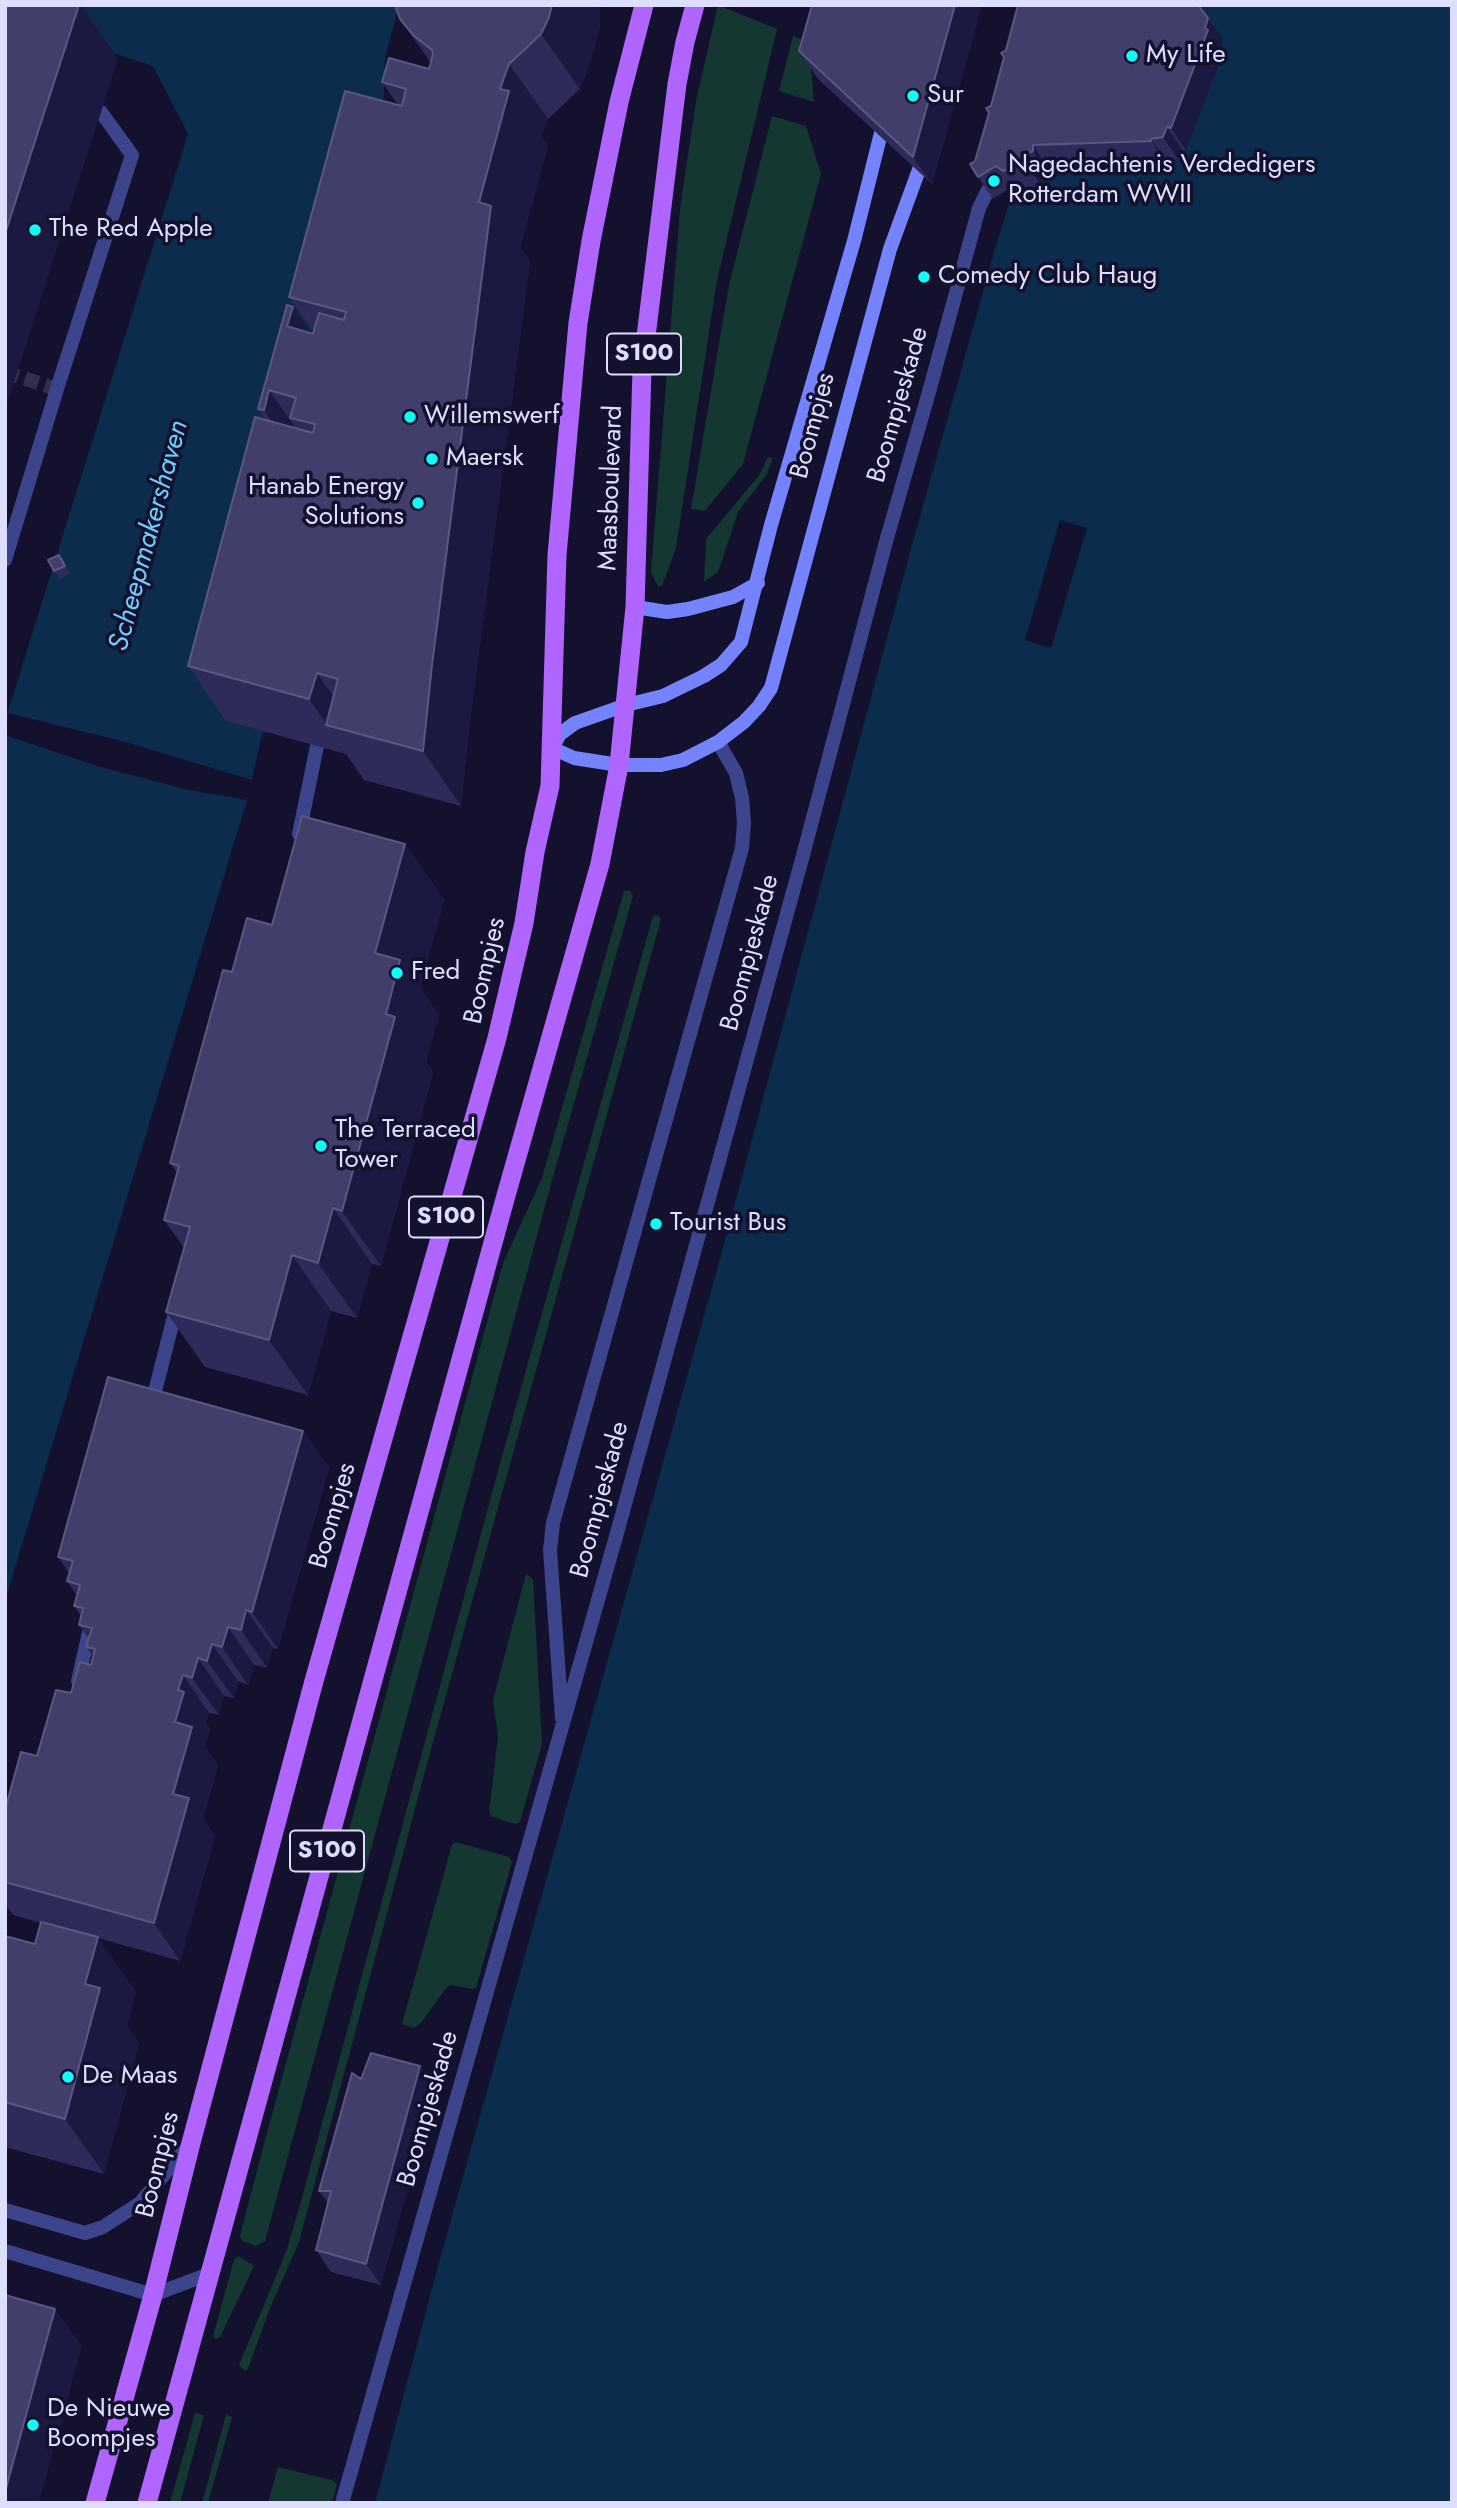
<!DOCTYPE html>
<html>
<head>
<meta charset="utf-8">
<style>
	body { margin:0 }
	#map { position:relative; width:1457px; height:2508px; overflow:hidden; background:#13112d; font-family:Jost,sans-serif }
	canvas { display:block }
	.frame { position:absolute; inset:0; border:7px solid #dedeff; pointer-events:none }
</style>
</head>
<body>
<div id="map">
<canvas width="1457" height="2508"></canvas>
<div class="frame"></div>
</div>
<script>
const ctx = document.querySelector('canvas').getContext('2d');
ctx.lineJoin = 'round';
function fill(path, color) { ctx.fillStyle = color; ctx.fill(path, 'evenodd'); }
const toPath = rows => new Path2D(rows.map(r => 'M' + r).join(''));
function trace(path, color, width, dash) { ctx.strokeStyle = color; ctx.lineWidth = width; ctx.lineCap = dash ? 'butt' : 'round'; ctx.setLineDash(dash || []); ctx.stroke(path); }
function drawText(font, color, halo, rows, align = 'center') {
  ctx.font = font + ' Jost,sans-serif'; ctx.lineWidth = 7; ctx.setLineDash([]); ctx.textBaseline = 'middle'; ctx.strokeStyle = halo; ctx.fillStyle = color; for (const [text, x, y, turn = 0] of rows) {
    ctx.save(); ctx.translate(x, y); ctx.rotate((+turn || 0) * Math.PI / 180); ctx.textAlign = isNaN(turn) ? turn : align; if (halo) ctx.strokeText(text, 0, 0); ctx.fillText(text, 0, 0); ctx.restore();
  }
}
const green = toPath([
	[718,5,777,29,717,280,676,548,662,586,658,587,651,572,680,209,696,101],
	[793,36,809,42,814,102,779,91],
	[772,116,806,126,821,174,743,464,705,511,691,509,729,285],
	[768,457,773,458,767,474,738,512,718,572,704,582,706,539,760,474],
	[624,891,630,891,633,896,551,1184,265,2241,256,2246,242,2241,240,2236,264,2144,503,1263,542,1178],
	[658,915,661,919,427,1764,299,2242,270,2308,248,2369,245,2371,239,2365,286,2252,300,2205,499,1467,653,916],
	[526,1574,533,1579,542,1744,520,1822,515,1824,491,1816,489,1812,498,1737,493,1700],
	[456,1842,509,1857,512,1862,476,1988,471,1989,451,1985,447,1987,420,2024,414,2028,402,2024,452,1845],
	[238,2256,254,2266,220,2337,216,2339,213,2336,234,2260],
	[195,2413,204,2415,180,2503,170,2503],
	[226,2415,232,2417,208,2503,202,2503],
	[278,2467,332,2480,337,2484,332,2503,268,2503]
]);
const water = toPath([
	[5,5,399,5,385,58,383,126,227,721,263,731,247,800,5,1601,5,721,188,134,153,66,5,18],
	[1072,5,1452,5,1452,2503,375,2503,438,2266,718,1266,912,545,997,242]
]);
const pier = toPath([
	[1060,520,1087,528,1051,648,1025,640],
	[8,713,126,742,252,780,247,800,189,790,97,766,5,735]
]);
const pedestrianTunnel = toPath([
	[5,372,57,389]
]);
const minor = toPath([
	[5,560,57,389,132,155,101,112],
	[299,834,317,746],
	[151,1407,177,1305],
	[78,1681,92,1619],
	[562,1718,550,1550,553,1523,742,848,744,823,742,798,736,773,718,742],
	[5,2210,85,2233,103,2227,140,2203,189,2145],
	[5,2251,153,2295,209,2274],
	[342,2503,617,1533,802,859,887,538,929,392,979,208,988,190]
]);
const secondary = toPath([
	[885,117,854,241,771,525,741,642,721,665,704,676,663,696,626,705,575,723,560,734,552,748,574,758,619,765,661,765,683,760,718,742,744,722,759,706,771,688,890,249,924,156],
	[635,607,667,612,688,609,733,597,758,583]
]);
const primary = toPath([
	[95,2503,153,2295,191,2143,314,1681,497,1038,524,923,535,852,550,786,557,555,578,323,591,241,619,102,644,5],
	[147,2503,505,1199,600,864,619,765,635,607,642,369,677,84,685,42,695,5]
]);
const wall = toPath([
	[395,5,600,5,600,27,587,72,580,89,548,119,541,137,548,146,520,247,530,261,470,720,461,806,364,780,346,754,226,721,188,666,266,420,258,409,293,307,311,333,313,334,314,332,289,297,398,105,382,82,429,69,431,63,400,19],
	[812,5,982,5,932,184,818,79,799,51],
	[1018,5,1200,5,1223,39,1221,47,1224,52,1186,150,1182,149,1178,159,1166,160,1167,163,1048,167,1048,173,1042,175,1040,184,1018,193,1011,187,993,199,978,177,975,161],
	[59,555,70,573,60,579,54,571],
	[405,844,444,900,420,988,439,1015,426,1062,433,1072,381,1266,372,1264,357,1318,331,1311,308,1395,205,1367,166,1312,184,1248,164,1220,177,1173,170,1163,232,972,272,925],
	[303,1431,329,1468,278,1649,273,1648,267,1668,254,1665,248,1685,238,1681,234,1698,224,1696,219,1715,209,1713,206,1723,210,1729,205,1747,218,1765,203,1819,215,1836,180,1961,98,1938,136,1992,127,2026,139,2043,104,2174,5,2147,5,1936,35,1944,41,1923,13,1915,5,1904,5,1810,37,1756,71,1693,91,1665,93,1657,86,1647,89,1639,79,1625,81,1616,74,1606,77,1596,67,1581,69,1573,58,1557],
	[420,2066,435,2088,381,2285,331,2272,316,2250,328,2203,319,2191,361,2079]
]);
const shadedWall = toPath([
	[79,5,81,5,118,59,5,410,5,234],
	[552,5,600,5,600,27,587,72,580,89,541,34],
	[955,5,982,5,932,184,913,157],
	[1208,18,1223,39,1221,47,1224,52,1186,150,1171,128],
	[509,64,548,119,541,137,548,146,520,247,530,261,470,720,461,806,423,751,479,202,500,89],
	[1167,127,1182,149,1178,159,1163,137],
	[1151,139,1166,160,1167,163,1151,141],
	[1033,145,1048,167,1048,173,1033,151],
	[1027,154,1042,175,1040,184,1025,162],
	[293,307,331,362,287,326],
	[269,390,308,445,302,465,264,410],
	[317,673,355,728,327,725,309,699],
	[405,844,444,900,420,988,439,1015,426,1062,433,1072,381,1266,342,1211,386,1014,375,953],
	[333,1208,372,1264,357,1318,318,1263],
	[292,1255,331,1311,308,1395,269,1340],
	[303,1431,329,1468,278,1649,252,1612],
	[246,1610,273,1648,267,1668,241,1630],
	[228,1627,254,1665,248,1685,222,1647],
	[212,1644,238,1681,234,1698,207,1661],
	[198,1658,224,1696,219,1715,192,1678],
	[183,1675,209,1713,206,1723,210,1729,205,1747,218,1765,203,1819,215,1836,180,1961,154,1923,173,1794,175,1722,178,1690],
	[98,1937,136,1992,127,2026,139,2043,104,2174,65,2119,85,1984],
	[420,2066,435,2088,381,2285,366,2264],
	[55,2309,82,2346,39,2503,5,2503,5,2492]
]);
const building = toPath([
	[5,5,79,5,5,234,5,5],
	[395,5,552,5,549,17,541,34,509,64,500,89,509,91,479,202,491,206,432,665,423,751,326,725,338,679,317,673,309,699,188,666,255,417,313,433,315,424,290,418,296,398,269,390,264,410,258,409,287,305,293,307,287,326,303,331,313,334,319,313,344,320,346,312,289,297,345,91,402,106,406,89,382,82,389,58,429,69,433,54,432,50,414,36,400,19,395,5],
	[812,5,955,5,913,157,799,51,812,5],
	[1018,5,1198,5,1208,18,1205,28,1208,30,1171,128,1167,127,1163,137,1151,139,1151,141,1033,145,1033,151,1027,154,1025,162,1003,171,996,166,978,177,970,164,975,161,989,113,986,108,991,106,1004,57,1001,53,1006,50,1018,5],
	[59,555,65,566,54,571,48,560,59,555],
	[302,816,405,844,375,953,400,960,386,1014,395,1017,342,1211,333,1208,318,1263,292,1255,269,1340,166,1312,190,1227,164,1220,179,1166,170,1163,223,970,232,972,247,918,272,925,302,816],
	[108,1377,303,1431,252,1612,246,1610,241,1630,228,1627,222,1647,212,1644,207,1661,198,1658,192,1678,183,1675,178,1690,184,1692,175,1722,192,1727,173,1794,189,1798,154,1923,5,1882,5,1810,21,1752,37,1756,56,1690,71,1693,80,1662,91,1665,95,1649,86,1647,92,1628,79,1625,83,1608,74,1606,80,1585,67,1581,73,1561,58,1557,108,1377],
	[41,1922,98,1937,85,1984,100,1988,65,2119,5,2102,5,1936,35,1944,41,1922],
	[371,2053,420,2066,366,2264,316,2250,331,2191,319,2191,352,2073,361,2079,371,2053],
	[5,2295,55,2309,5,2492,5,2295]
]);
const markers = [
	[1132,56,7,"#0afff7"],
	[913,96,7,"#0afff7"],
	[994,181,7,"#0afff7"],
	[35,230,7,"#0afff7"],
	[924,277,7,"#0afff7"],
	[410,417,7,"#0afff7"],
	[432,459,7,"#0afff7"],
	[418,503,7,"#0afff7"],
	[397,973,7,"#0afff7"],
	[321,1146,7,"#0afff7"],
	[656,1224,7,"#0afff7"],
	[68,2077,7,"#0afff7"],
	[33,2425,7,"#0afff7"]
];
const shields = [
	[644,354,74],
	[446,1217,74],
	[327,1851,74]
];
const shieldNames = [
	["S100",644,354],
	["S100",446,1217],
	["S100",327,1851]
];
const poiNames = [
	["My Life",1146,56],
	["Sur",927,96],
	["Nagedachtenis Verdedigers",1008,166],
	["Rotterdam WWII",1008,196],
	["The Red Apple",49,230],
	["Comedy Club Haug",938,277],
	["Willemswerf",424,417],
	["Maersk",446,459],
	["Hanab Energy",404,488,"right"],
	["Solutions",404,518,"right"],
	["Fred",411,973],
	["The Terraced",335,1131],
	["Tower",335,1161],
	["Tourist Bus",670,1224],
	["De Maas",82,2077],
	["De Nieuwe",47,2410],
	["Boompjes",47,2440]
];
const streetNames = [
	["Boompjeskade",899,405,-74],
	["Boompjes",814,426,-75],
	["Maasboulevard",612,488,-88],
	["Boompjeskade",751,953,-75],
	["Boompjes",486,971,-77],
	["Boompjeskade",601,1500,-75],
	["Boompjes",334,1516,-74],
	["Boompjeskade",429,2109,-74],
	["Boompjes",159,2165,-76]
];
const waterNames = [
	["Scheepmakershaven",150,536,-75]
];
fill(green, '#143732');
fill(water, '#0b2c4d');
fill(pier, '#13112d');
trace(pedestrianTunnel, '#31304c', 14, [14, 7]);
trace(minor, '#3c448c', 14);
trace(secondary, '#7583ff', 14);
trace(primary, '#b165ff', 19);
fill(wall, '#2e2b5a');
fill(shadedWall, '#1b1841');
fill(building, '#413e6c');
trace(building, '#5a5783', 2);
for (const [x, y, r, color] of markers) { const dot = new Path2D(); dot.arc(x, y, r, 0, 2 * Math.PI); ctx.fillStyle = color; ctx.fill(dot); trace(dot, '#13112d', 2.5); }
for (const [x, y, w] of shields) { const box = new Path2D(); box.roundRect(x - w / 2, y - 20.5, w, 41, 5); ctx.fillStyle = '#13112d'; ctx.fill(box); trace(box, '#dedeff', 2); }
drawText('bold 24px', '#dedeff', null, shieldNames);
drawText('26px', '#dedeff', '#13112d', poiNames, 'left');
drawText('26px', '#dedeff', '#13112d', streetNames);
drawText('italic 28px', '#6cceff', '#13112d', waterNames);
</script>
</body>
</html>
